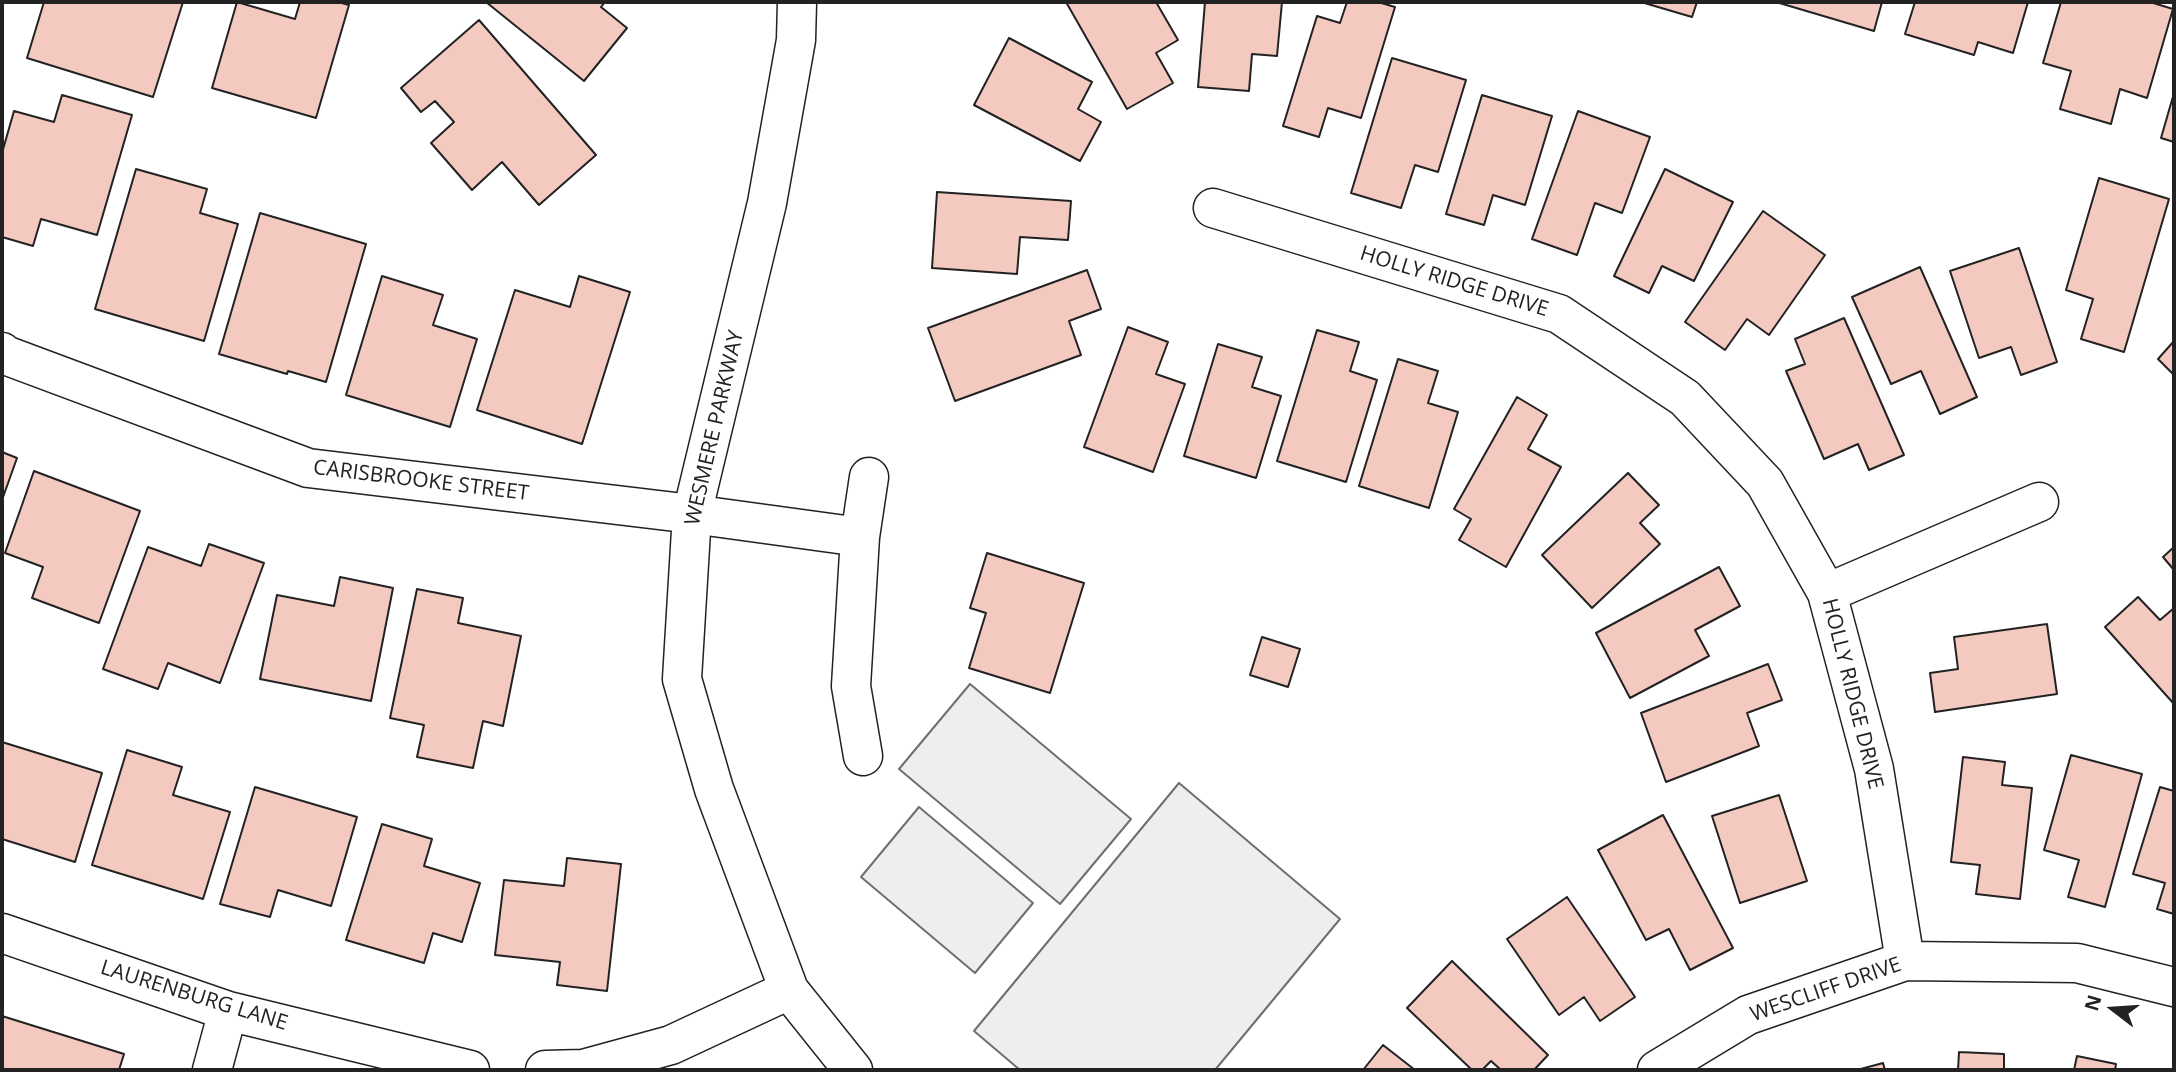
<!DOCTYPE html>
<html>
<head>
<meta charset="utf-8">
<style>
	body { margin:0 }
	#map { position:relative; width:2176px; height:1072px; overflow:hidden; background:#fff; font-family:"Open Sans",sans-serif }
	canvas { display:block }
	.frame { position:absolute; inset:0; border:4px solid #222; pointer-events:none }
	.north { position:absolute; left:2078px; top:974px; width:70px; height:70px; -webkit-text-stroke:5px #fff; paint-order:stroke; rotate:287deg; font-size:19px; font-weight:700; line-height:28px; text-align:center; color:#222 }
	.north::after { content:''; display:block; margin:auto; width:24px; height:32px; background:#222; clip-path:polygon(50% 0,100% 100%,50% 72%,0 100%) }
</style>
</head>
<body>
<div id="map">
<canvas width="2176" height="1072"></canvas>
<div class="frame"></div>
<div class="north">N</div>
</div>
<script>
const ctx = document.querySelector('canvas').getContext('2d');
ctx.lineJoin = 'round';
function fill(path, color) { ctx.fillStyle = color; ctx.fill(path, 'evenodd'); }
const toPath = rows => new Path2D(rows.map(r => 'M' + r).join(''));
function trace(path, color, width, dash) { ctx.strokeStyle = color; ctx.lineWidth = width; ctx.lineCap = dash ? 'butt' : 'round'; ctx.setLineDash(dash || []); ctx.stroke(path); }
function drawText(font, color, halo, rows, align = 'center') {
  ctx.font = font + ' "Open Sans",sans-serif'; ctx.lineWidth = 5; ctx.setLineDash([]); ctx.textBaseline = 'middle'; ctx.strokeStyle = halo; ctx.fillStyle = color; for (const [text, x, y, turn = 0] of rows) {
    ctx.save(); ctx.translate(x, y); ctx.rotate((+turn || 0) * Math.PI / 180); ctx.textAlign = isNaN(turn) ? turn : align; if (halo) ctx.strokeText(text, 0, 0); ctx.fillText(text, 0, 0); ctx.restore();
  }
}
const green = toPath([
	[970,684,1131,819,1060,904,899,769,970,684],
	[1179,783,1340,919,1215,1070,1020,1070,974,1031,1179,783],
	[919,807,1033,903,975,973,861,877,919,807]
]);
const building = toPath([
	[44,2,183,2,153,97,27,58,44,2],
	[237,2,295,19,300,2,338,2,349,5,316,118,212,88,237,2],
	[486,2,605,2,601,7,627,28,584,81,486,2],
	[1066,2,1156,2,1178,40,1156,53,1173,83,1127,109,1066,2],
	[1205,2,1282,2,1277,56,1252,54,1249,91,1198,87,1205,2],
	[1347,2,1378,2,1395,7,1361,118,1328,108,1319,137,1283,126,1317,16,1340,23,1347,2],
	[1641,2,1697,2,1692,17,1641,2],
	[1776,2,1882,2,1874,31,1776,2],
	[1915,2,2028,2,2013,53,1978,42,1974,55,1905,34,1915,2],
	[2061,2,2150,2,2173,9,2147,98,2120,89,2111,124,2060,109,2071,71,2043,63,2061,2],
	[479,20,596,155,539,205,502,162,472,190,431,143,454,122,435,101,421,112,401,88,479,20],
	[1009,38,1092,82,1078,109,1101,122,1080,161,974,105,1009,38],
	[1392,58,1466,80,1438,172,1415,165,1401,208,1351,193,1392,58],
	[2174,93,2174,142,2161,138,2174,93],
	[62,95,132,115,97,235,41,219,33,246,2,237,2,153,14,111,54,122,62,95],
	[1482,95,1552,116,1525,205,1493,195,1484,225,1446,214,1482,95],
	[1578,111,1650,137,1622,213,1595,203,1577,255,1532,239,1578,111],
	[136,169,207,189,200,213,238,224,204,341,95,309,136,169],
	[1665,169,1733,202,1694,281,1662,266,1649,293,1614,276,1665,169],
	[2099,178,2169,199,2124,352,2081,339,2093,299,2066,290,2099,178],
	[937,192,1071,201,1068,240,1020,237,1017,274,932,268,937,192],
	[1763,211,1825,255,1769,335,1747,319,1725,350,1685,322,1763,211],
	[260,213,366,244,326,382,288,371,287,374,219,354,260,213],
	[2019,248,2057,362,2021,375,2011,347,1979,358,1950,271,2019,248],
	[1920,267,1977,397,1940,414,1921,371,1891,384,1852,297,1920,267],
	[1087,270,1101,309,1069,321,1081,355,955,401,928,328,1087,270],
	[382,276,443,295,433,325,477,339,450,427,346,395,382,276],
	[579,276,630,292,582,444,477,410,515,290,570,307,579,276],
	[1844,318,1904,455,1869,470,1858,444,1824,459,1786,371,1805,364,1795,339,1844,318],
	[1128,327,1168,342,1156,374,1185,384,1153,472,1084,447,1128,327],
	[1317,330,1359,342,1350,371,1377,380,1346,482,1277,461,1317,330],
	[2174,341,2174,375,2158,359,2174,341],
	[1218,344,1262,357,1252,387,1281,396,1256,478,1184,456,1218,344],
	[1398,359,1438,371,1428,403,1458,412,1429,508,1359,486,1398,359],
	[1517,397,1547,415,1528,449,1561,467,1506,567,1459,540,1471,519,1454,509,1517,397],
	[2,452,17,458,2,500,2,452],
	[34,471,140,511,99,623,32,598,43,567,5,553,34,471],
	[1628,473,1659,505,1640,523,1660,544,1592,608,1542,555,1628,473],
	[209,544,264,563,220,683,168,663,158,689,103,669,148,547,201,566,209,544],
	[2174,547,2174,570,2163,557,2174,547],
	[987,553,1084,583,1050,693,969,668,986,613,970,608,987,553],
	[1719,567,1740,606,1695,630,1709,656,1630,698,1596,633,1719,567],
	[340,577,393,588,371,701,260,679,277,595,334,606,340,577],
	[417,589,463,598,458,623,521,636,503,726,483,721,473,768,417,757,424,725,390,718,417,589],
	[2138,597,2160,620,2174,608,2174,704,2105,627,2138,597],
	[2047,624,2057,694,1935,712,1930,673,1958,669,1954,637,2047,624],
	[1262,637,1300,649,1288,687,1250,675,1262,637],
	[1768,664,1782,700,1747,713,1759,746,1666,782,1641,713,1768,664],
	[2,742,102,773,75,862,2,839,2,742],
	[127,750,182,767,173,795,230,812,203,899,92,865,127,750],
	[2071,755,2142,774,2105,907,2068,897,2079,860,2044,850,2071,755],
	[1963,757,2005,762,2002,785,2032,788,2020,899,1976,894,1980,865,1951,862,1963,757],
	[255,787,357,817,331,906,278,890,270,917,220,904,255,787],
	[2160,787,2174,791,2174,914,2157,909,2165,883,2133,874,2160,787],
	[1779,795,1807,881,1740,903,1712,816,1779,795],
	[1663,815,1733,948,1690,970,1669,929,1646,940,1598,850,1663,815],
	[382,824,432,839,424,866,480,883,462,942,433,933,424,963,346,940,382,824],
	[567,858,621,864,607,991,557,985,560,962,495,955,504,880,564,886,567,858],
	[1567,897,1635,997,1600,1021,1584,997,1559,1015,1507,939,1567,897],
	[1452,961,1548,1055,1534,1070,1501,1070,1491,1061,1482,1070,1472,1070,1407,1008,1452,961],
	[2,1016,124,1054,119,1070,2,1070,2,1016],
	[1383,1045,1415,1070,1363,1070,1383,1045],
	[1959,1052,2004,1054,2004,1070,1958,1070,1959,1052],
	[2077,1056,2116,1064,2115,1070,2074,1070,2077,1056],
	[1883,1063,1885,1070,1857,1070,1883,1063]
]);
const minor = toPath([
	[797,2,796,40,767,203,692,514,682,679,714,789,789,990,853,1070],
	[1213,208,1559,314,1685,398,1765,483,1827,593,1874,769,1905,961],
	[2,352,5,355,308,468,692,514,860,537,851,686,863,756],
	[860,537,869,477],
	[1827,593,2039,502],
	[2,933,228,1011,470,1070],
	[212,1070,228,1011],
	[545,1070,583,1069,671,1045,789,990],
	[1657,1070,1748,1015,1905,961,2077,963,2174,987]
]);
const streetNames = [
	["HOLLY RIDGE DRIVE",1454,282,17],
	["WESMERE PARKWAY",715,428,-77],
	["CARISBROOKE STREET",421,481,7],
	["HOLLY RIDGE DRIVE",1852,694,76],
	["WESCLIFF DRIVE",1826,990,-19],
	["LAURENBURG LANE",194,996,17]
];
fill(green, '#eee');
trace(green, '#6f6f6f', 2);
fill(building, '#f3c9c0');
trace(building, '#222', 2);
trace(minor, '#222', 41);
trace(minor, '#fff', 38);
drawText('21px', '#222', '#fff', streetNames);
</script>
</body>
</html>
